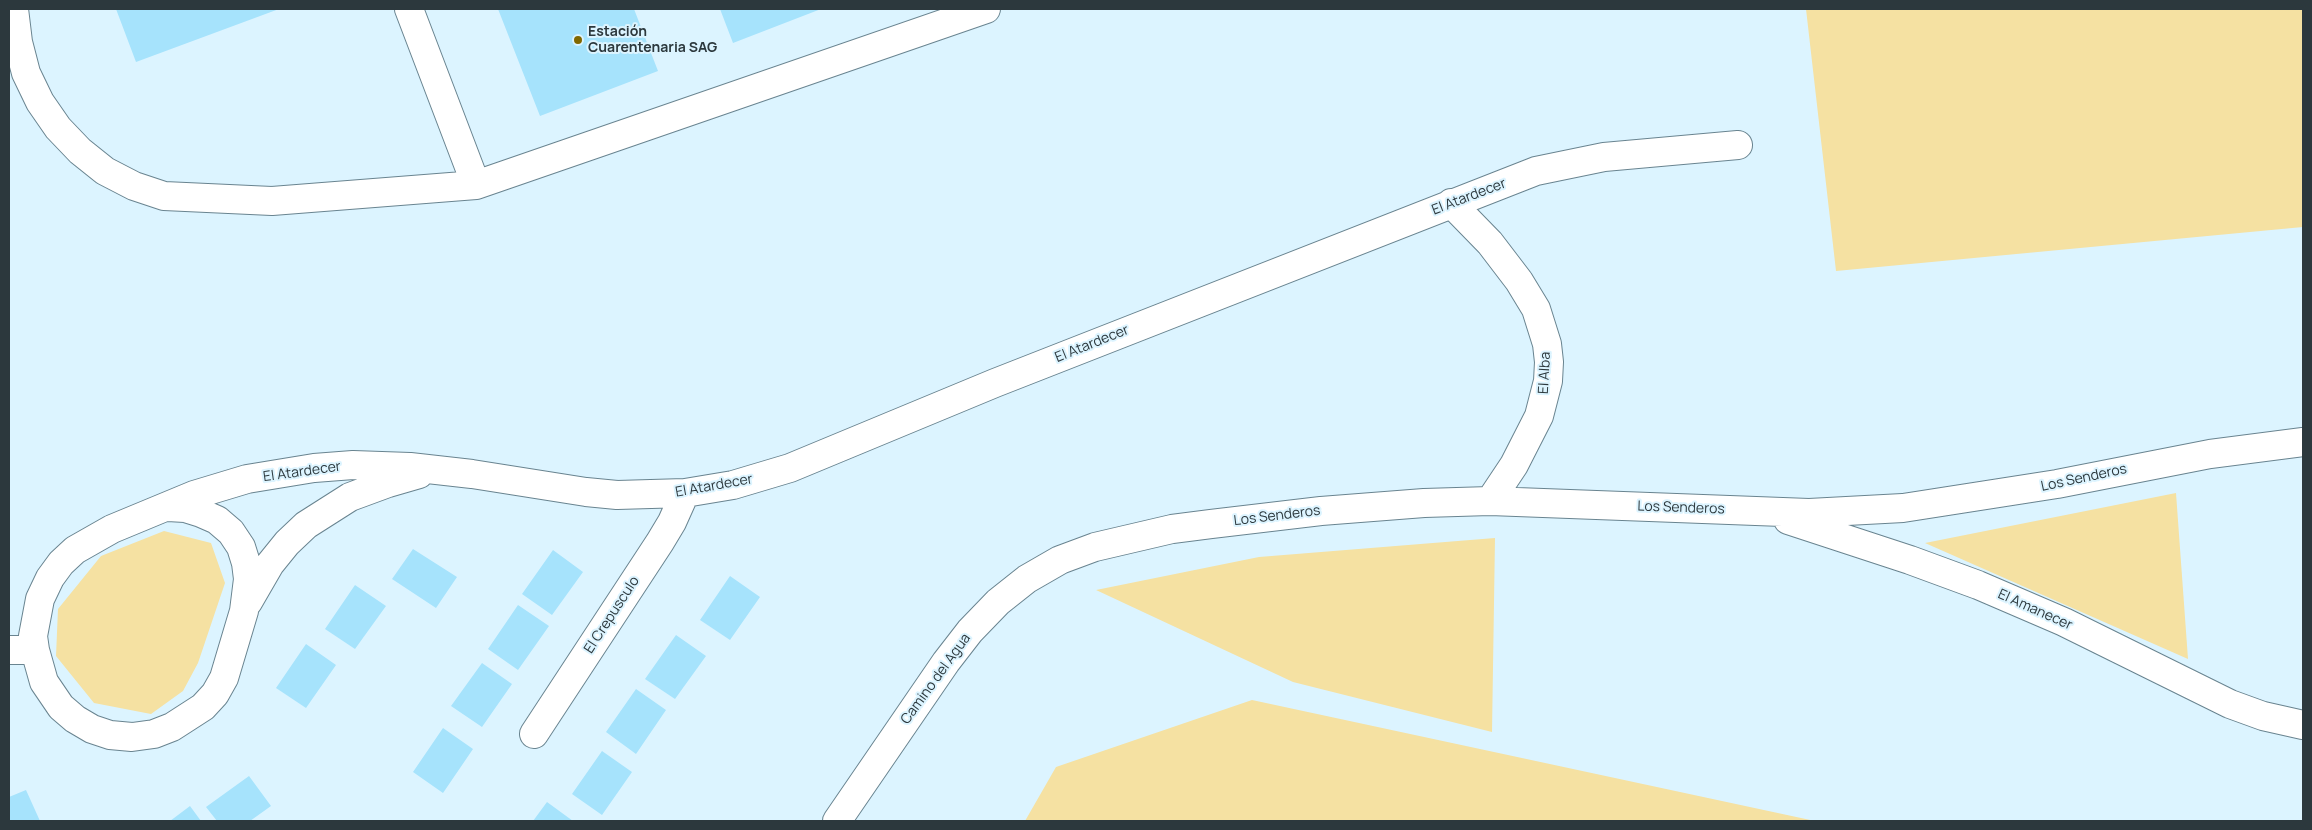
<!DOCTYPE html>
<html>
<head>
<meta charset="utf-8">
<style>
	body { margin:0 }
	#map { position:relative; width:2312px; height:830px; overflow:hidden; background:#dcf4ff; font-family:Manrope,sans-serif }
	canvas { display:block }
	.frame { position:absolute; inset:0; border:10px solid #2c383d; pointer-events:none }
</style>
</head>
<body>
<div id="map">
<canvas width="2312" height="830"></canvas>
<div class="frame"></div>
</div>
<script>
const ctx = document.querySelector('canvas').getContext('2d');
ctx.lineJoin = 'round';
function fill(path, color) { ctx.fillStyle = color; ctx.fill(path, 'evenodd'); }
const toPath = rows => new Path2D(rows.map(r => 'M' + r).join(''));
function trace(path, color, width, dash) { ctx.strokeStyle = color; ctx.lineWidth = width; ctx.lineCap = dash ? 'butt' : 'round'; ctx.setLineDash(dash || []); ctx.stroke(path); }
function drawText(font, color, halo, rows, align = 'center') {
  ctx.font = font + ' Manrope,sans-serif'; ctx.lineWidth = 4; ctx.setLineDash([]); ctx.textBaseline = 'middle'; ctx.strokeStyle = halo; ctx.fillStyle = color; for (const [text, x, y, turn = 0] of rows) {
    ctx.save(); ctx.translate(x, y); ctx.rotate((+turn || 0) * Math.PI / 180); ctx.textAlign = isNaN(turn) ? turn : align; if (halo) ctx.strokeText(text, 0, 0); ctx.fillText(text, 0, 0); ctx.restore();
  }
}
const green = toPath([
	[1806,9,2303,9,2303,227,1836,271],
	[2176,493,2188,659,1925,543],
	[164,531,211,543,225,583,198,663,183,691,151,714,94,703,56,656,58,609,101,556],
	[1495,538,1492,732,1293,682,1096,590,1259,557],
	[1252,700,1815,821,1025,821,1056,767]
]);
const building = toPath([
	[116,9,279,9,136,62],
	[498,9,634,9,658,71,540,116],
	[720,9,821,9,733,43],
	[413,549,457,577,436,608,392,579],
	[553,550,583,572,552,615,522,594],
	[730,576,760,597,730,640,700,620],
	[355,585,386,606,355,649,325,629],
	[518,605,549,626,518,670,488,649],
	[676,635,706,656,675,699,645,679],
	[306,644,336,665,306,708,276,688],
	[482,663,512,684,482,727,451,706],
	[636,689,666,710,636,754,606,732],
	[443,728,473,749,443,793,413,772],
	[602,751,632,772,602,815,572,794],
	[249,776,271,806,250,821,217,821,206,807],
	[26,790,40,821,9,821,9,797],
	[547,802,573,821,533,821],
	[190,806,201,821,170,821]
]);
const minor = toPath([
	[14,9,18,42,26,73,40,102,58,128,80,151,105,171,134,186,164,196,272,201,476,185,986,9],
	[409,9,476,185],
	[1451,203,1490,243,1519,281,1536,309,1547,344,1549,362,1548,381,1539,416,1514,465,1490,501],
	[168,507,185,508,201,513,217,520,231,532,241,547,246,563,248,579,244,611,224,678,215,694,203,707,172,727,154,734,132,737,110,735,92,729,75,719,61,707,44,682,35,650,33,636,40,599,50,578,61,563,75,550,112,529,194,495,247,479,314,468,353,465,410,467,472,474,586,492,617,495,685,493,733,485,790,468,995,383,1536,171,1604,157,1738,145],
	[1788,520,1910,560,1978,585,2064,622,2230,704,2263,716,2303,725],
	[248,602,270,564,287,543,306,525,350,497,388,483,419,474],
	[9,650,35,650],
	[534,734,660,542,672,522,685,493],
	[837,821,946,662,970,631,998,602,1027,579,1060,560,1095,547,1172,529,1211,524,1321,511,1424,503,1490,501,1809,513,1903,508,2057,484,2210,454,2303,442]
]);
const markers = [
	[578,40,5,"#816800"]
];
const poiNames = [
	["Estación",588,32],
	["Cuarentenaria SAG",588,48]
];
const streetNames = [
	["El Atardecer",1469,197,-21],
	["El Atardecer",1092,344,-22],
	["El Alba",1545,373,-87],
	["El Atardecer",302,472,-8],
	["Los Senderos",2084,478,-12],
	["El Atardecer",714,486,-10],
	["Los Senderos",1681,508,2],
	["Los Senderos",1277,516,-7],
	["El Amanecer",2035,610,24],
	["El Crepusculo",612,615,-57],
	["Camino del Agua",936,679,-54]
];
fill(green, '#f5e1a2');
fill(building, '#a6e3fc');
trace(minor, '#698490', 30);
trace(minor, '#fff', 28);
for (const [x, y, r, color] of markers) { const dot = new Path2D(); dot.arc(x, y, r, 0, 2 * Math.PI); ctx.fillStyle = color; ctx.fill(dot); trace(dot, '#dcf4ff', 2); }
drawText('bold 14px', '#2c383d', '#dcf4ff', poiNames, 'left');
drawText('14px', '#2c383d', '#dcf4ff', streetNames);
</script>
</body>
</html>
